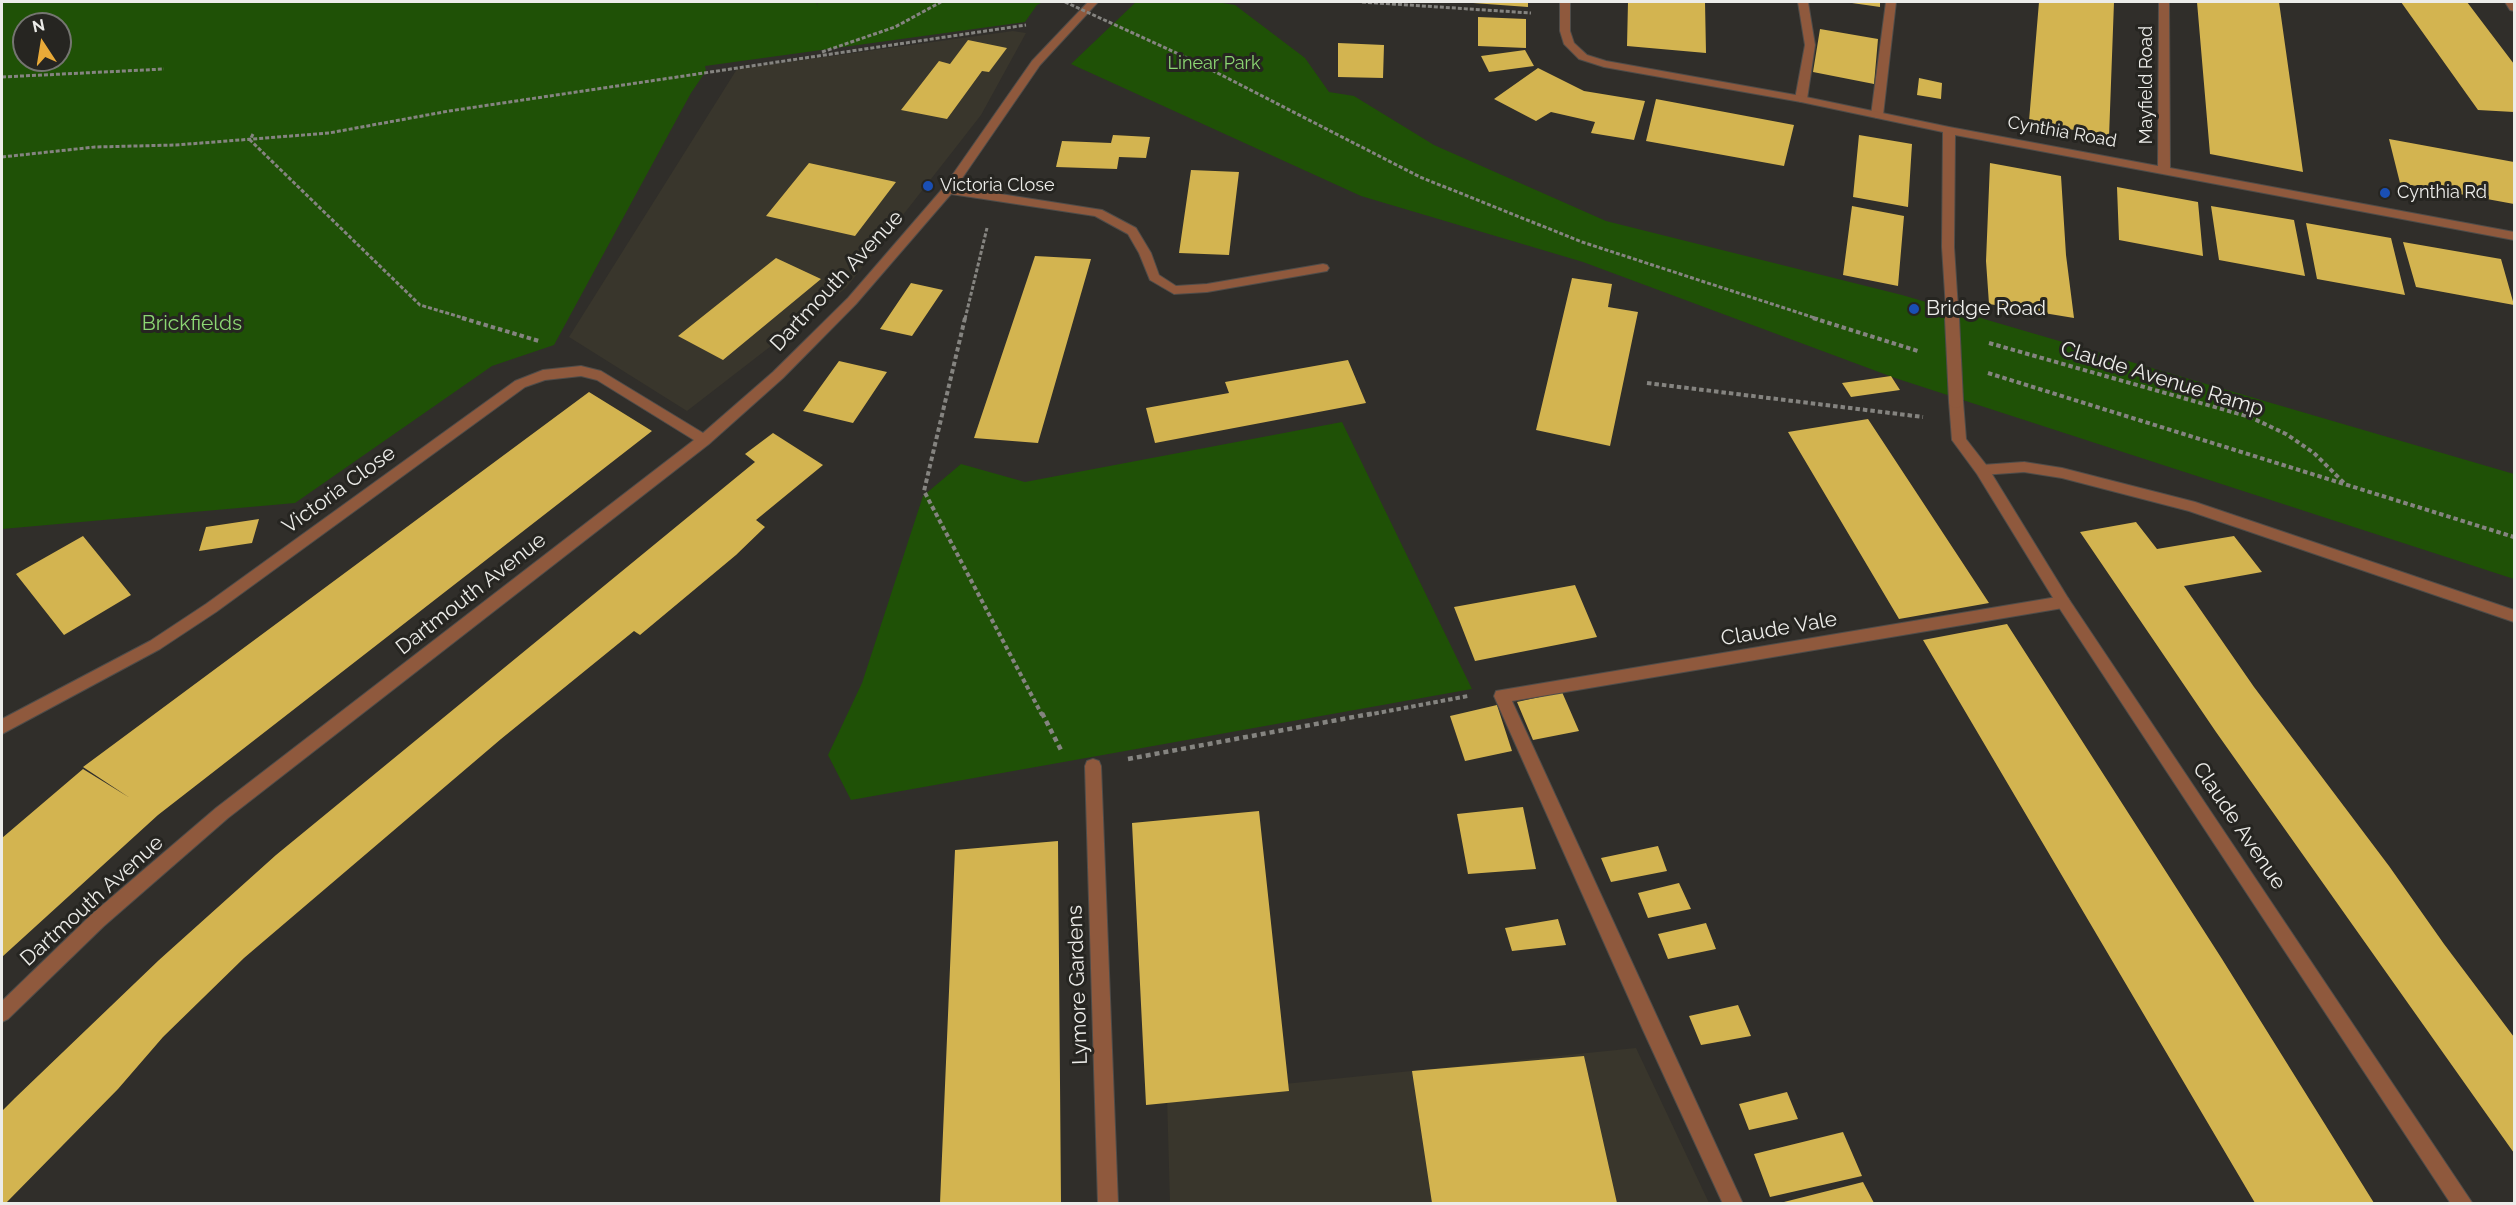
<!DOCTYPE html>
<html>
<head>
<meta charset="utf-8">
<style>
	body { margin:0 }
	#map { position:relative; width:2516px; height:1205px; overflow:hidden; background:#302e2a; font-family:Raleway,sans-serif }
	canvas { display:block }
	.frame { position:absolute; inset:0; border:3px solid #ecece9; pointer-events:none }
	.north { position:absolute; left:12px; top:12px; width:60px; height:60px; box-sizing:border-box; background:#262521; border:2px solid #757571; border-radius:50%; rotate:348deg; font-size:16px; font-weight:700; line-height:24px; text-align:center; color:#ecece9 }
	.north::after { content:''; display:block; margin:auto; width:21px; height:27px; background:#e9aa38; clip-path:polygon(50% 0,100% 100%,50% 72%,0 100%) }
</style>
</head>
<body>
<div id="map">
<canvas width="2516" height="1205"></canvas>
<div class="frame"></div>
<div class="north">N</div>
</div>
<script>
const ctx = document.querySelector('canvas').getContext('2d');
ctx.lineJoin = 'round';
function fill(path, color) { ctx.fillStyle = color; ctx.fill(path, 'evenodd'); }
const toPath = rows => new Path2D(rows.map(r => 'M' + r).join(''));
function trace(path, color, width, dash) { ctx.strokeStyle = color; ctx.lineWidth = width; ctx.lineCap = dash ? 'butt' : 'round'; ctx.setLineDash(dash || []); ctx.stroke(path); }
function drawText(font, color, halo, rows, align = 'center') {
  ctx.font = font + ' Raleway,sans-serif'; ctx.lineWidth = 6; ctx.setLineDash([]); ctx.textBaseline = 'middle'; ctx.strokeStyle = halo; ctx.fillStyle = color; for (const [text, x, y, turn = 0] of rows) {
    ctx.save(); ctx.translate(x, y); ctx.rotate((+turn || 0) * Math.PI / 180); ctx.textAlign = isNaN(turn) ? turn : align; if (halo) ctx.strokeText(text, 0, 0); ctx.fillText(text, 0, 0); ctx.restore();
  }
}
const built = toPath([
	[1013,31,1026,33,981,115,846,288,687,411,569,337,737,69],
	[1636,1048,1709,1203,1170,1203,1167,1096]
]);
const green = toPath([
	[2,2,816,2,818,7,817,2,1043,2,1037,5,1025,22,705,66,706,71,691,93,554,345,492,366,295,503,2,529],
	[24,24,60,24,60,60,24,60],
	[1136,2,1216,2,1235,5,1305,58,1329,92,1354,96,1434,145,1606,221,1902,295,2514,474,2514,579,1895,378,1583,262,1361,196,1071,64],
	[1342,422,1472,689,851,800,828,755,862,683,923,496,961,464,1025,482]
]);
const building = toPath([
	[1473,2,1528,2,1528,7,1473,3],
	[1628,2,1705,2,1706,53,1627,46],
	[1852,2,1880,2,1880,7,1852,3],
	[2039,2,2114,2,2109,137,2029,121],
	[2197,2,2279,2,2303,172,2210,154],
	[2401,2,2467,2,2514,64,2514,112,2478,110],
	[1478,17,1526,19,1526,48,1478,46],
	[1820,29,1878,39,1874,84,1813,72],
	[968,40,1007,48,989,72,982,71,947,119,901,110,939,61,950,64],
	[1338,43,1384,45,1383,78,1338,77],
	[1525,50,1534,66,1489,72,1481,56],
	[1538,68,1584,91,1645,101,1634,140,1591,133,1595,122,1551,112,1536,121,1494,99],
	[1919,78,1942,83,1941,99,1917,95],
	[1656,99,1794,125,1784,166,1646,141],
	[1113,135,1150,137,1146,158,1119,157,1117,169,1056,167,1062,141,1111,143],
	[1859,135,1912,144,1908,207,1853,197],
	[2389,139,2514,162,2514,204,2400,183],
	[809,163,896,182,855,236,766,216],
	[1990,163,2061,176,2066,255,2074,318,1989,304,1986,261],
	[1191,170,1239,172,1229,255,1179,253],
	[2117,187,2198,202,2203,256,2119,240],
	[1852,206,1904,216,1898,286,1843,275],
	[2211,206,2294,220,2305,276,2219,260],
	[2306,223,2391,238,2405,295,2317,279],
	[2403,242,2501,259,2514,305,2416,287],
	[1035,256,1091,259,1038,443,974,438],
	[776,258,821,279,723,360,678,336],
	[1572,278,1612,284,1608,307,1638,312,1610,446,1536,430],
	[911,283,943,290,912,336,880,329],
	[1348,360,1366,403,1155,443,1146,408,1229,393,1225,382],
	[839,361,887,372,853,423,803,411],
	[1891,376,1900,390,1851,397,1842,383],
	[589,392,652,431,158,815,2,957,2,838,83,769,130,798,83,767],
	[1868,419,1918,495,1989,603,1899,619,1788,432],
	[773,433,823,465,756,520,765,527,736,555,640,635,634,631,501,739,244,958,163,1037,118,1089,6,1203,2,1203,2,1111,15,1098,159,960,276,855,755,462,745,454],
	[259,519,252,543,199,551,206,527],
	[2136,522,2157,549,2234,536,2262,572,2184,586,2254,687,2389,866,2444,944,2514,1037,2514,1153,2216,732,2080,532],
	[83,536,131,595,64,635,16,574],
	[1575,585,1597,637,1475,661,1454,607],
	[2007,624,2222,959,2374,1203,2255,1203,1923,640],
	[1562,692,1579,731,1533,740,1517,702],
	[1497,705,1512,751,1465,761,1450,716],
	[1523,807,1536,869,1468,874,1457,814],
	[1259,811,1289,1091,1146,1105,1132,823],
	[1058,841,1061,1203,940,1203,955,850],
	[1658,846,1667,871,1611,882,1601,858],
	[1679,883,1691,909,1648,918,1638,893],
	[1558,919,1566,945,1512,951,1505,928],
	[1706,923,1716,949,1668,959,1658,934],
	[1738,1005,1751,1036,1701,1045,1689,1016],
	[1584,1056,1617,1203,1432,1203,1412,1071],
	[1787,1092,1798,1119,1749,1130,1739,1104],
	[1843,1132,1862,1176,1770,1197,1754,1154],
	[1863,1182,1874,1203,1780,1203]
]);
const pathFar2 = toPath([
	[1362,2,1531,13],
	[822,52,895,27,941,2],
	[1196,62,1420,177,1582,242,1818,319],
	[2,77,164,69],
	[253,134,250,140,420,305,467,319],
	[2,157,95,147,176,145,329,133,449,111,1026,25],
	[965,319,987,228]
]);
const pathFar1 = toPath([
	[462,318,539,341],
	[965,318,924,491,1042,715],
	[1813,318,1918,351],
	[1989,343,2250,417,2286,434,2314,453,2345,484],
	[1988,373,2514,537],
	[1647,383,1923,417],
	[1367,715,1468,696]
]);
const path = toPath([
	[1042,713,1062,752],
	[1128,759,1375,713]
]);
const service = toPath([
	[1798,2,1808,2,1815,45,1807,99,1801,102,1795,99,1805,45,1798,2],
	[1886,2,1896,2,1883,115,1877,118,1871,115,1886,2],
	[2024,462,2062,468,2195,502,2514,610,2514,622,2189,511,2062,478,2024,472,1982,475,1975,470,1982,465,2024,462],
	[2063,596,2068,598,2070,602,2068,606,2063,608,1512,701,1743,1204,1723,1204,1643,1030,1494,696,1496,691,2063,596]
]);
const minor = toPath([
	[1088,2,1098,2,1040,65,956,187,1102,210,1136,228,1151,253,1159,275,1176,286,1207,284,1323,264,1327,265,1329,268,1327,271,1207,292,1174,294,1150,280,1139,253,1128,234,1095,216,951,194,856,304,783,378,709,444,228,818,104,926,8,1019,2,1022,2,1001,92,914,216,808,694,440,597,380,581,376,545,380,525,387,216,612,160,649,2,734,2,719,150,641,206,604,515,381,543,370,581,366,601,371,703,433,773,372,848,298,944,187,1032,61,1088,2],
	[1560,2,1570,2,1570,31,1574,43,1587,55,1606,61,1801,96,1949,127,2158,166,2159,2,2169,2,2170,168,2514,232,2514,240,1955,135,1954,247,1958,309,1952,313,1946,309,1942,247,1943,132,1801,102,1604,67,1579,59,1564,44,1560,31,1560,2],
	[2505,2,2514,2,2514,11,2510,10,2505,2],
	[1956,396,1963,401,1966,439,1987,466,2068,598,2473,1204,2451,1204,2058,606,1977,474,1952,440,1949,401,1956,396],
	[1093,759,1099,761,1101,766,1118,1204,1098,1204,1085,766,1087,761,1093,759]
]);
const pathBridge = toPath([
	[1065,2,1196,62]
]);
const minorBridgeFar1 = toPath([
	[1952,309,1952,319]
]);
const minorBridge = toPath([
	[1952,318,1956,401]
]);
const markers = [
	[928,186,6,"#1a4fb4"],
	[2385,193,6,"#1a4fb4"],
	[1914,309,6,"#1a4fb4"]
];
const farParknames = [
	["Linear Park",1214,64]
];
const farStreetnames = [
	["Mayfield Road",2147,85,-90],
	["Cynthia Road",2062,132,10]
];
const farPoinames = [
	["Victoria Close",940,186],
	["Cynthia Rd",2397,193]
];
const streetNames = [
	["Dartmouth Avenue",837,281,-47],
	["Claude Avenue Ramp",2162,379,17],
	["Victoria Close",339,490,-36],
	["Dartmouth Avenue",471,594,-38],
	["Claude Vale",1779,629,-10],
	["Claude Avenue",2239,826,56],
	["Dartmouth Avenue",92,901,-42],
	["Lymore Gardens",1078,985,-92]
];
const poiNames = [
	["Bridge Road",1926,309]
];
const parkNames = [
	["Brickfields",192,324]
];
fill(built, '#39362c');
fill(green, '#1f5106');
fill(building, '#d3b450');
trace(service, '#4e4c49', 2);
trace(minor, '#4e4c49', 2);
trace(pathFar2, '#858480', 3, [4, 2]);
trace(pathFar1, '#858480', 4, [4.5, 3]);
trace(path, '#858480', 4.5, [5, 4]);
fill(service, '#8f593d');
fill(minor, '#8f593d');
trace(minorBridgeFar1, '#4e4c49', 13, []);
trace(minorBridge, '#4e4c49', 16, []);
trace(pathBridge, '#858480', 3, [4, 2]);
trace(minorBridgeFar1, '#8f593d', 11);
trace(minorBridge, '#8f593d', 14);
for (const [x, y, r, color] of markers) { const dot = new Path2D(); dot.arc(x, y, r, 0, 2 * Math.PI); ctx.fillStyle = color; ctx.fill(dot); trace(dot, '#262521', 2); }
drawText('18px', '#8cd773', '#262521', farParknames);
drawText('18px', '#ecece9', '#262521', farStreetnames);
drawText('18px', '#ecece9', '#262521', farPoinames, 'left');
drawText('21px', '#ecece9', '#262521', streetNames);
drawText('21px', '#ecece9', '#262521', poiNames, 'left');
drawText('21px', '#8cd773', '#262521', parkNames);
</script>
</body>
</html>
